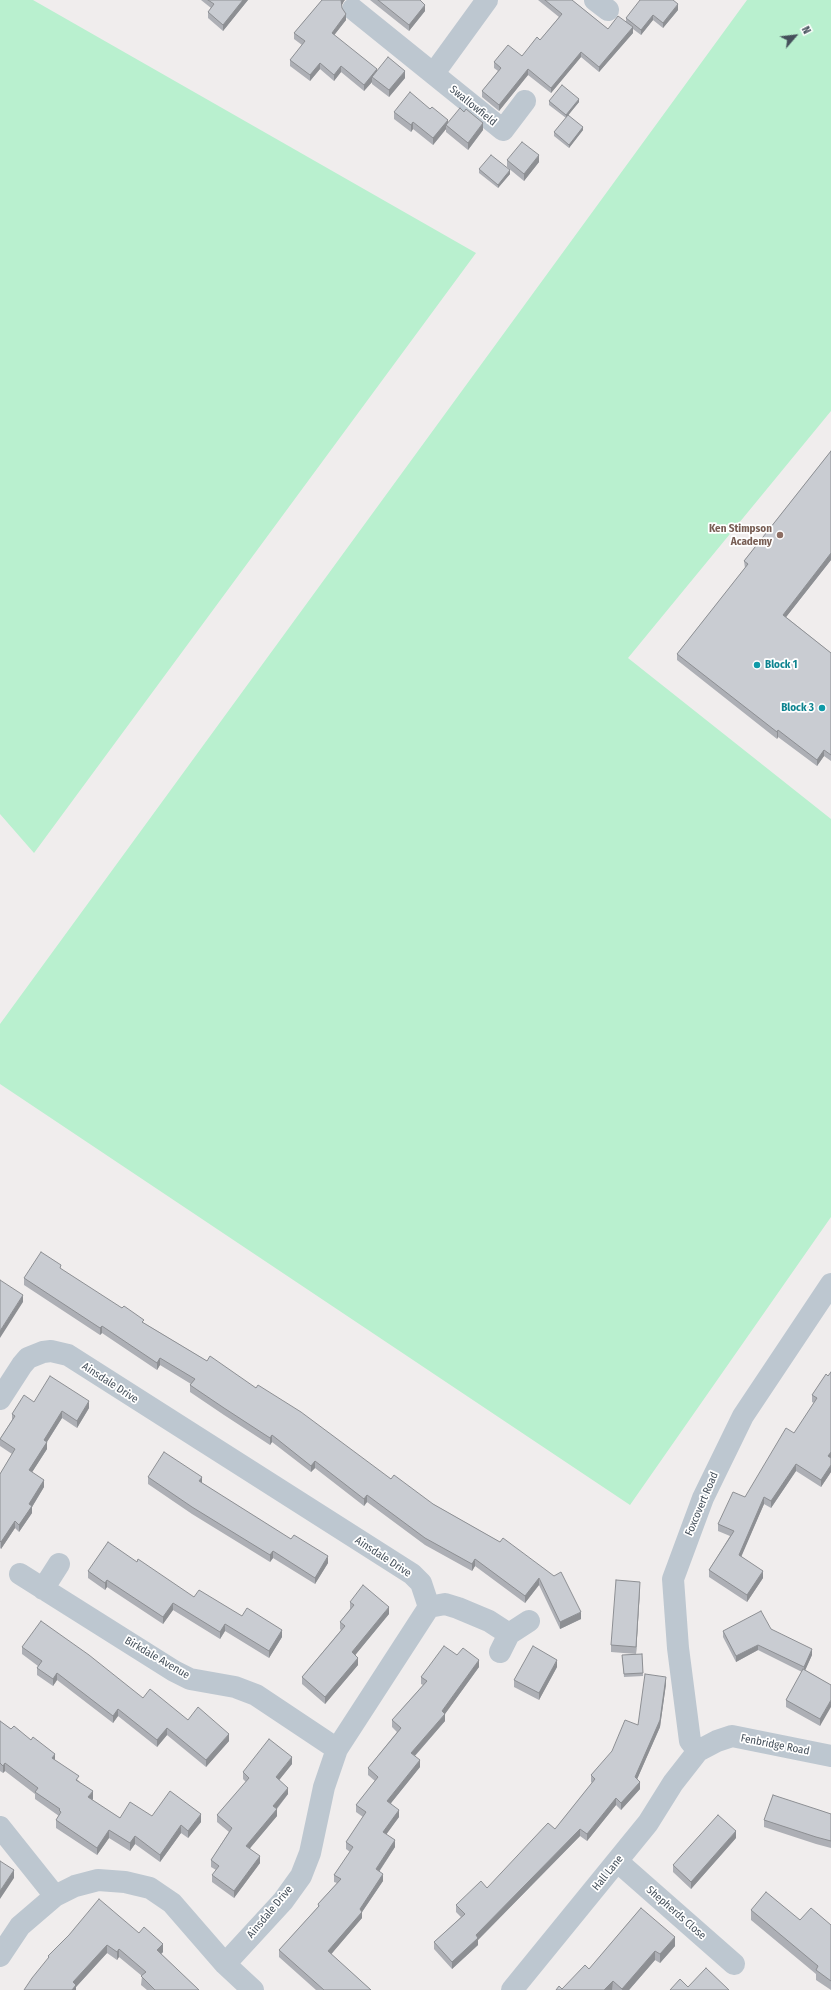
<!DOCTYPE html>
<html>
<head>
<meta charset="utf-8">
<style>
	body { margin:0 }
	#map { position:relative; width:831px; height:1990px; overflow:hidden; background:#f0eded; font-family:"Fira Sans Condensed",sans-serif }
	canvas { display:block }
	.north { position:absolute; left:775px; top:16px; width:40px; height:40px; -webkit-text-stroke:3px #fff; paint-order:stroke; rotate:62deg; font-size:11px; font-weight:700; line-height:16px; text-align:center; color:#45505b }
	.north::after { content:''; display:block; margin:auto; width:14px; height:18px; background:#45505b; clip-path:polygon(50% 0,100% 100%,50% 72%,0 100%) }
</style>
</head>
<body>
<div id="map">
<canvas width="831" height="1990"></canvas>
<div class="north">N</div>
</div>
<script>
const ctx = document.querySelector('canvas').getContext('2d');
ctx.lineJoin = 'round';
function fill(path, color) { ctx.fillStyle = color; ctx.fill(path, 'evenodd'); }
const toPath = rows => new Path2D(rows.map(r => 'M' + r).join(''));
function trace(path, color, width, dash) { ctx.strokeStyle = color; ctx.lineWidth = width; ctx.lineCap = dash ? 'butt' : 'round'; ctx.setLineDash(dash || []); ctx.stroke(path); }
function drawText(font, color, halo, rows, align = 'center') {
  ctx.font = font + ' "Fira Sans Condensed",sans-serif'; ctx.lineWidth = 3.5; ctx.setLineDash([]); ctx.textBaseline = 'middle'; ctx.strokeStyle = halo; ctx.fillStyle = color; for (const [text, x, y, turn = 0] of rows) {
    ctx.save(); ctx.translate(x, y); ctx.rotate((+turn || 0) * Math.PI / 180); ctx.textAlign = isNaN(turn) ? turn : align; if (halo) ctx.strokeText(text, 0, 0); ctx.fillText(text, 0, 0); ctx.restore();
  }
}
const green = toPath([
	[0,0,33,0,476,253,34,853,0,814],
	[747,0,831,0,831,411,628,658,831,819,831,1217,630,1505,0,1084,0,1024]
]);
const minor = toPath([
	[595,0,608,10],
	[353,9,503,130,525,101],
	[434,73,487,0],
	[0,1399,22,1365,28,1358,43,1352,51,1351,68,1355,412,1574,421,1583,429,1607,337,1749,324,1787,310,1853,301,1876,283,1901,225,1964],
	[20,1574,174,1671,190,1679,235,1687,256,1695,337,1749],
	[43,1589,59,1564],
	[429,1607,445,1604,458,1608,489,1621,509,1634],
	[500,1652,509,1634,529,1621],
	[698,1751,690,1741,678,1648,673,1579,703,1498,743,1416,831,1284],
	[0,1827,55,1896],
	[618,1862,734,1964],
	[0,1956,20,1926,55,1896,75,1886,98,1880,125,1882,150,1888,172,1903,225,1964,253,1990],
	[512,1990,648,1823,673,1783,698,1751,717,1741,732,1736,831,1756]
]);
const wall = toPath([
	[201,0,248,0,223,31,208,18,208,12,211,8],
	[322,0,345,0,344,1,341,6,342,8,346,20,334,35,377,71,405,78,389,97,372,84,372,82,364,91,341,72,334,81,320,69,310,81,290,66,290,60,302,45,294,39,294,33],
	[370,0,420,0,425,11,409,31],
	[538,0,572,0,608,29,626,22,626,18,678,10,663,28,653,20,641,35,633,29,633,33,599,72,581,57,551,93,528,75,499,111,482,97,482,91,498,71,494,68,494,62,522,56,540,40,559,17],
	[549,101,579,102,568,115,583,130,569,148,554,136,554,132,566,118,549,105],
	[394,112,448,123,483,130,468,150,446,132,446,129,433,145,413,129,411,132,394,119],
	[507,160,539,162,524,181,507,167],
	[479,169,510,174,498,188,479,173],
	[831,451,831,560,786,617,831,653,831,761,824,756,817,766,778,737,777,739,677,660,677,654,745,568,744,561],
	[61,1269,144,1323,207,1361,256,1388,391,1479,433,1504,500,1542,581,1619,560,1629,539,1585,525,1603,475,1566,472,1571,425,1545,367,1502,364,1506,315,1468,311,1472,272,1442,270,1445,224,1415,190,1392,190,1385,191,1384,160,1365,157,1370,102,1333,100,1335,24,1285,24,1278],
	[831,1372,831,1472,821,1487,796,1471,771,1508,764,1504,741,1556,763,1578,747,1602,709,1577,709,1570,730,1536,718,1531,718,1524,745,1497,794,1433,814,1403,812,1402,812,1395],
	[34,1402,89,1408,77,1428,62,1418,47,1442,47,1449,32,1472,44,1487,32,1507,32,1513,19,1532,15,1528,1,1549,0,1548,0,1474,12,1454,0,1446,0,1439,12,1420,12,1414],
	[148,1477,202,1483,328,1563,315,1584,273,1558,270,1562,192,1514,148,1484],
	[137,1562,194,1597,242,1616,282,1637,269,1658,225,1631,220,1639,173,1610,163,1624,107,1587,105,1590,88,1578,88,1571],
	[640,1589,636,1654,611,1652,611,1645],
	[350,1602,389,1614,355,1655,358,1665,325,1704,302,1684,302,1677,341,1630,340,1629,340,1622,350,1609],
	[771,1629,812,1655,805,1670,831,1685,820,1726,786,1707,786,1700,802,1672,758,1650,736,1662,723,1637,723,1631],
	[22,1647,143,1698,188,1720,229,1741,206,1767,167,1735,157,1747,118,1716,113,1723,57,1680,53,1686,37,1675,37,1668,38,1666,22,1654],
	[642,1654,643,1676,624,1677,622,1655],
	[457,1655,479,1667,445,1714,445,1721,415,1756,420,1767,391,1803,399,1817,386,1834,395,1847,379,1872,383,1881,362,1912,362,1918,331,1954,371,1990,316,1990,279,1957,279,1950,318,1907,318,1904,337,1883,334,1882,334,1875,350,1852,346,1849,346,1842,363,1817,356,1812,356,1805,375,1781,368,1775,368,1768,397,1732,392,1727,392,1720,423,1685,421,1684,421,1677],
	[557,1667,539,1700,514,1687,514,1680],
	[666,1684,660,1727,637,1779,640,1789,621,1810,616,1805,587,1841,580,1836,478,1940,478,1945,452,1969,434,1949,434,1942,461,1917,456,1912,456,1905,487,1888,555,1829,592,1783,591,1782,591,1775,638,1725],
	[0,1721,11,1729,55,1760,79,1781,93,1799,92,1800,120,1818,152,1816,201,1822,188,1838,181,1833,160,1862,135,1844,130,1851,109,1838,97,1855,56,1828,56,1820,59,1816,35,1799,35,1794,5,1771,3,1773,0,1771],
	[292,1764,279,1780,288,1794,277,1809,277,1816,250,1848,260,1863,234,1898,212,1882,212,1875,216,1870,211,1867,211,1860,229,1832,217,1822,217,1815,246,1782,243,1779,243,1772],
	[819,1810,831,1814,831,1848,816,1844,764,1827,764,1820],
	[736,1838,691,1889,673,1872,673,1865],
	[641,1908,675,1946,660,1963,655,1960,629,1990,556,1990,562,1989,589,1969],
	[751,1910,800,1920,831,1925,831,1990,816,1980,816,1974,751,1920],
	[139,1933,163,1952,161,1954,199,1990,147,1990,141,1985,142,1976,119,1957,117,1960,107,1953,76,1987,76,1990,48,1959,48,1956]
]);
const shadedWall = toPath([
	[243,0,248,0,223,31,223,25],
	[341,0,345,0,344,1,341,7],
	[678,4,678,10,663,28,663,23],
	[425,5,425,11,409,31,409,25],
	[346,14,346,20,332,38,332,33],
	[653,15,653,20,641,35,641,30],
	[633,27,633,33,599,72,599,67],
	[581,52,581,57,551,93,551,88],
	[320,63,320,69,310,81,310,75],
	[341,66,341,72,334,81,334,75],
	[377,69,377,75,372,77,372,82,364,91,364,85],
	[528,69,528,75,499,111,499,105],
	[405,71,405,78,389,97,389,90],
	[579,99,579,102,566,118,566,115],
	[448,120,448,126,446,125,446,129,433,145,433,138],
	[413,122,413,129,411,132,411,125],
	[483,123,483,130,468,150,468,143],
	[583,127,583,130,569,148,569,145],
	[539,155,539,162,524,181,524,174],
	[510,170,510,174,498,188,498,185],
	[831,553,831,560,783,621,783,615],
	[778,730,778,737,777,739,777,732],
	[824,750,824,756,817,766,817,760],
	[23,1295,23,1302,0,1338,0,1331],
	[102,1326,102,1333,100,1335,100,1328],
	[160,1358,160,1365,157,1370,157,1363],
	[89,1401,89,1408,77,1428,77,1421],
	[62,1411,62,1418,45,1445,47,1442,47,1449,29,1477,29,1470,44,1440],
	[272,1435,272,1442,270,1445,270,1438],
	[831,1452,831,1459,828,1456],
	[315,1461,315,1468,311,1472,311,1466],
	[796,1464,796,1471,771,1508,771,1501],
	[831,1465,831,1472,821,1487,821,1480],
	[202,1477,202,1484,199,1481],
	[44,1480,44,1487,32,1507,32,1513,19,1532,19,1525,29,1504],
	[367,1495,367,1502,364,1506,364,1499],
	[764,1497,764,1504,739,1562,739,1555],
	[15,1521,15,1528,1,1549,1,1542],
	[273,1551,273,1558,270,1562,270,1555],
	[328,1556,328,1563,315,1584,315,1578],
	[475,1559,475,1566,472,1571,472,1564],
	[763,1571,763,1578,747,1602,747,1595],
	[539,1578,539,1585,525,1603,525,1596],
	[107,1580,107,1587,105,1590,105,1583],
	[640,1582,640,1589,636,1654,636,1647],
	[173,1603,173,1610,163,1624,163,1617],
	[389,1607,389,1614,352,1659,352,1652],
	[581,1612,581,1619,560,1629,560,1622],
	[225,1624,225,1631,220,1639,220,1632],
	[282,1630,282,1637,269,1658,269,1651],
	[758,1645,758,1650,736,1662,736,1656],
	[812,1649,812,1655,804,1673,804,1667],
	[358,1658,358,1665,325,1704,325,1697],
	[479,1660,479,1667,442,1718,442,1711],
	[557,1660,557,1667,539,1700,539,1693],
	[57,1673,57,1680,53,1686,53,1679],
	[666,1677,666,1684,660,1727,635,1784,635,1777],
	[831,1700,831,1707,820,1726,820,1719],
	[118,1709,118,1716,113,1723,113,1716],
	[445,1714,445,1721,411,1760,411,1753],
	[167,1728,167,1735,157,1747,157,1740],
	[229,1734,229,1741,206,1767,206,1760],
	[55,1754,55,1762,52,1758],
	[292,1757,292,1764,276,1784,276,1777],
	[420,1760,420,1767,387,1808,387,1801],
	[5,1763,5,1771,3,1773,3,1766],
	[640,1782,640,1789,621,1810,621,1803],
	[288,1788,288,1794,273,1813,273,1806],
	[93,1791,93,1799,88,1805,88,1797],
	[616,1798,616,1805,587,1841,587,1834],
	[277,1809,277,1816,246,1853,246,1846],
	[399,1810,399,1817,383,1839,383,1832],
	[201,1814,201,1822,188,1838,188,1831],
	[181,1825,181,1833,160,1862,160,1855],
	[580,1829,580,1836,478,1940,478,1945,452,1969,452,1962,476,1935],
	[109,1830,109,1838,97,1855,97,1848],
	[736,1831,736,1838,691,1889,691,1882],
	[135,1836,135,1844,130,1851,130,1843],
	[395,1840,395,1847,376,1876,376,1869],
	[260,1856,260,1863,234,1898,234,1891],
	[14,1870,14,1878,0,1899,0,1891],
	[383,1874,383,1881,362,1912,362,1918,328,1958,328,1951,360,1909],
	[675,1937,675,1946,660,1963,660,1954],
	[163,1944,163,1952,157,1958,157,1950],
	[107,1945,107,1953,76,1987,76,1990,72,1990,73,1982],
	[119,1949,119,1957,117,1960,117,1952],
	[655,1951,655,1960,629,1990,622,1990,622,1989],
	[613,1981,612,1990,604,1990]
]);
const building = toPath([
	[208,0,243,0,223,25,208,12,214,4,208,0],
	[322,0,341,0,342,8,346,14,332,33,377,69,364,85,341,66,334,75,320,63,310,75,290,60,305,41,294,33,322,0],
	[378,0,420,0,425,5,409,25,378,0],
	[545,0,572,0,608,29,618,16,633,27,599,67,581,52,551,88,528,69,499,105,482,91,501,68,494,62,508,45,522,56,537,37,540,40,562,14,545,0],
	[640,0,673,0,678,4,663,23,653,15,641,30,626,18,640,0],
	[388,57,405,71,389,90,372,77,388,57],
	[562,85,579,99,566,115,549,101,562,85],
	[410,92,430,109,432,107,448,120,433,138,413,122,411,125,394,112,410,92],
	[460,108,464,112,466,109,483,123,468,143,446,125,460,108],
	[568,115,583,127,569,145,554,132,568,115],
	[522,142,539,155,524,174,507,160,522,142],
	[491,155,510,170,498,185,479,169,491,155],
	[831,451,831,553,783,615,831,653,831,755,824,750,817,760,778,730,777,732,677,654,748,564,744,561,831,451],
	[41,1252,61,1265,60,1268,122,1308,124,1306,144,1320,142,1322,207,1361,210,1356,256,1388,258,1385,301,1412,391,1479,394,1475,433,1504,500,1542,503,1538,554,1576,561,1572,581,1612,560,1622,539,1578,525,1596,475,1559,472,1564,425,1538,367,1495,364,1499,315,1461,311,1466,272,1435,270,1438,224,1408,190,1385,195,1379,160,1358,157,1363,102,1326,100,1328,24,1278,41,1252],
	[0,1280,23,1295,0,1331,0,1280],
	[831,1372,831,1452,828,1456,831,1458,831,1465,821,1480,796,1464,771,1501,764,1497,739,1555,763,1571,747,1595,709,1570,734,1531,718,1524,733,1492,745,1497,786,1428,794,1433,817,1398,812,1395,826,1374,828,1376,831,1372],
	[50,1376,89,1401,77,1421,62,1411,44,1440,47,1442,29,1470,44,1480,29,1504,32,1506,19,1525,15,1521,1,1542,0,1541,0,1474,15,1449,0,1439,15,1416,12,1414,24,1395,34,1402,50,1376],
	[164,1452,202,1477,199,1481,291,1539,294,1535,328,1556,315,1578,273,1551,270,1555,192,1507,148,1477,164,1452],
	[108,1542,137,1562,138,1559,194,1597,199,1590,242,1616,247,1608,282,1630,269,1651,225,1624,220,1632,173,1603,163,1617,107,1580,105,1583,88,1571,108,1542],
	[616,1580,640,1582,636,1647,611,1645,616,1580],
	[363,1585,389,1607,352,1652,358,1658,325,1697,302,1677,345,1626,340,1622,354,1605,350,1602,363,1585],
	[761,1611,771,1629,812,1649,804,1667,758,1645,736,1656,723,1631,761,1611],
	[41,1621,89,1655,143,1698,150,1689,188,1720,198,1707,229,1734,206,1760,167,1728,157,1740,118,1709,113,1716,57,1673,53,1679,37,1668,42,1661,22,1647,41,1621],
	[444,1646,457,1655,463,1648,479,1660,442,1711,445,1714,411,1753,420,1760,387,1801,399,1810,383,1832,395,1840,376,1869,383,1874,360,1909,362,1912,328,1951,371,1990,324,1990,279,1950,319,1906,318,1904,341,1879,334,1875,353,1847,346,1842,366,1812,356,1805,378,1777,368,1768,401,1728,392,1720,427,1681,421,1677,444,1646],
	[533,1646,557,1660,539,1693,514,1680,533,1646],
	[642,1654,643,1673,624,1674,622,1655,642,1654],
	[803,1669,831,1685,831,1700,820,1719,786,1700,803,1669],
	[645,1674,666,1677,660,1720,635,1777,640,1782,621,1803,616,1798,587,1834,580,1829,476,1935,478,1938,452,1962,434,1942,465,1914,456,1905,481,1881,487,1888,548,1823,555,1829,595,1779,591,1775,612,1751,625,1720,638,1725,645,1674],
	[0,1721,11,1729,14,1726,31,1740,33,1737,55,1754,52,1758,79,1776,76,1780,93,1791,88,1797,120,1818,130,1802,152,1816,170,1791,201,1814,188,1831,181,1825,160,1855,135,1836,130,1843,109,1830,97,1848,56,1820,61,1812,59,1810,60,1809,35,1792,38,1788,5,1763,3,1766,0,1763,0,1721],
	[269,1739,292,1757,276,1777,288,1788,273,1806,277,1809,246,1846,260,1856,234,1891,212,1875,219,1866,211,1860,232,1828,217,1815,249,1778,243,1772,269,1739],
	[773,1795,819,1810,831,1814,831,1841,816,1837,764,1820,773,1795],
	[718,1815,736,1831,691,1882,673,1865,718,1815],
	[0,1861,14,1870,0,1891,0,1861],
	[766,1892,800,1920,811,1908,831,1925,831,1981,816,1970,818,1966,751,1910,766,1892],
	[99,1899,139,1933,144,1927,163,1944,157,1950,199,1990,155,1990,141,1976,146,1972,119,1949,117,1952,107,1945,73,1982,76,1985,72,1990,24,1990,32,1978,49,1957,48,1956,69,1935,99,1899],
	[641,1908,675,1937,660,1954,655,1951,622,1989,613,1981,604,1990,556,1990,559,1986,562,1989,585,1965,589,1969,641,1908],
	[706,1968,729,1990,670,1990,680,1979,688,1987,706,1968]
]);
const markers = [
	[780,535,4,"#8d6e63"],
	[757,665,4,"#0f9aa8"],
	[822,708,4,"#0f9aa8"]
];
const streetNames = [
	["Swallowfield",473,106,39],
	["Ainsdale Drive",110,1383,33],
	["Foxcovert Road",702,1504,-67],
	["Ainsdale Drive",383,1557,33],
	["Birkdale Avenue",157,1658,30],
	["Fenbridge Road",775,1745,11],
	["Hall Lane",608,1873,-51],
	["Ainsdale Drive",270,1912,-50],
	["Shepherds Close",676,1913,41]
];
const educationNames = [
	["Ken Stimpson",772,529],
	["Academy",772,542]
];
const cultureNames = [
	["Block 1",765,665],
	["Block 3",814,708,"right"]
];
fill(green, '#b9f0cf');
trace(minor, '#bdc7d0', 22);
fill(wall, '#adafb5');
fill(shadedWall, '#8d8f93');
fill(building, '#c9ccd2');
trace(building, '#8d8f93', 1);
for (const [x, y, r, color] of markers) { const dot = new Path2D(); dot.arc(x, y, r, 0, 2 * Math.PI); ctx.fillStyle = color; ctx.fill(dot); trace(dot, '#fff', 1.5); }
drawText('11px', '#45505b', '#fff', streetNames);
drawText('bold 11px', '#785e54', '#fff', educationNames, 'right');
drawText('bold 11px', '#0d838f', '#fff', cultureNames, 'left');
</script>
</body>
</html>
